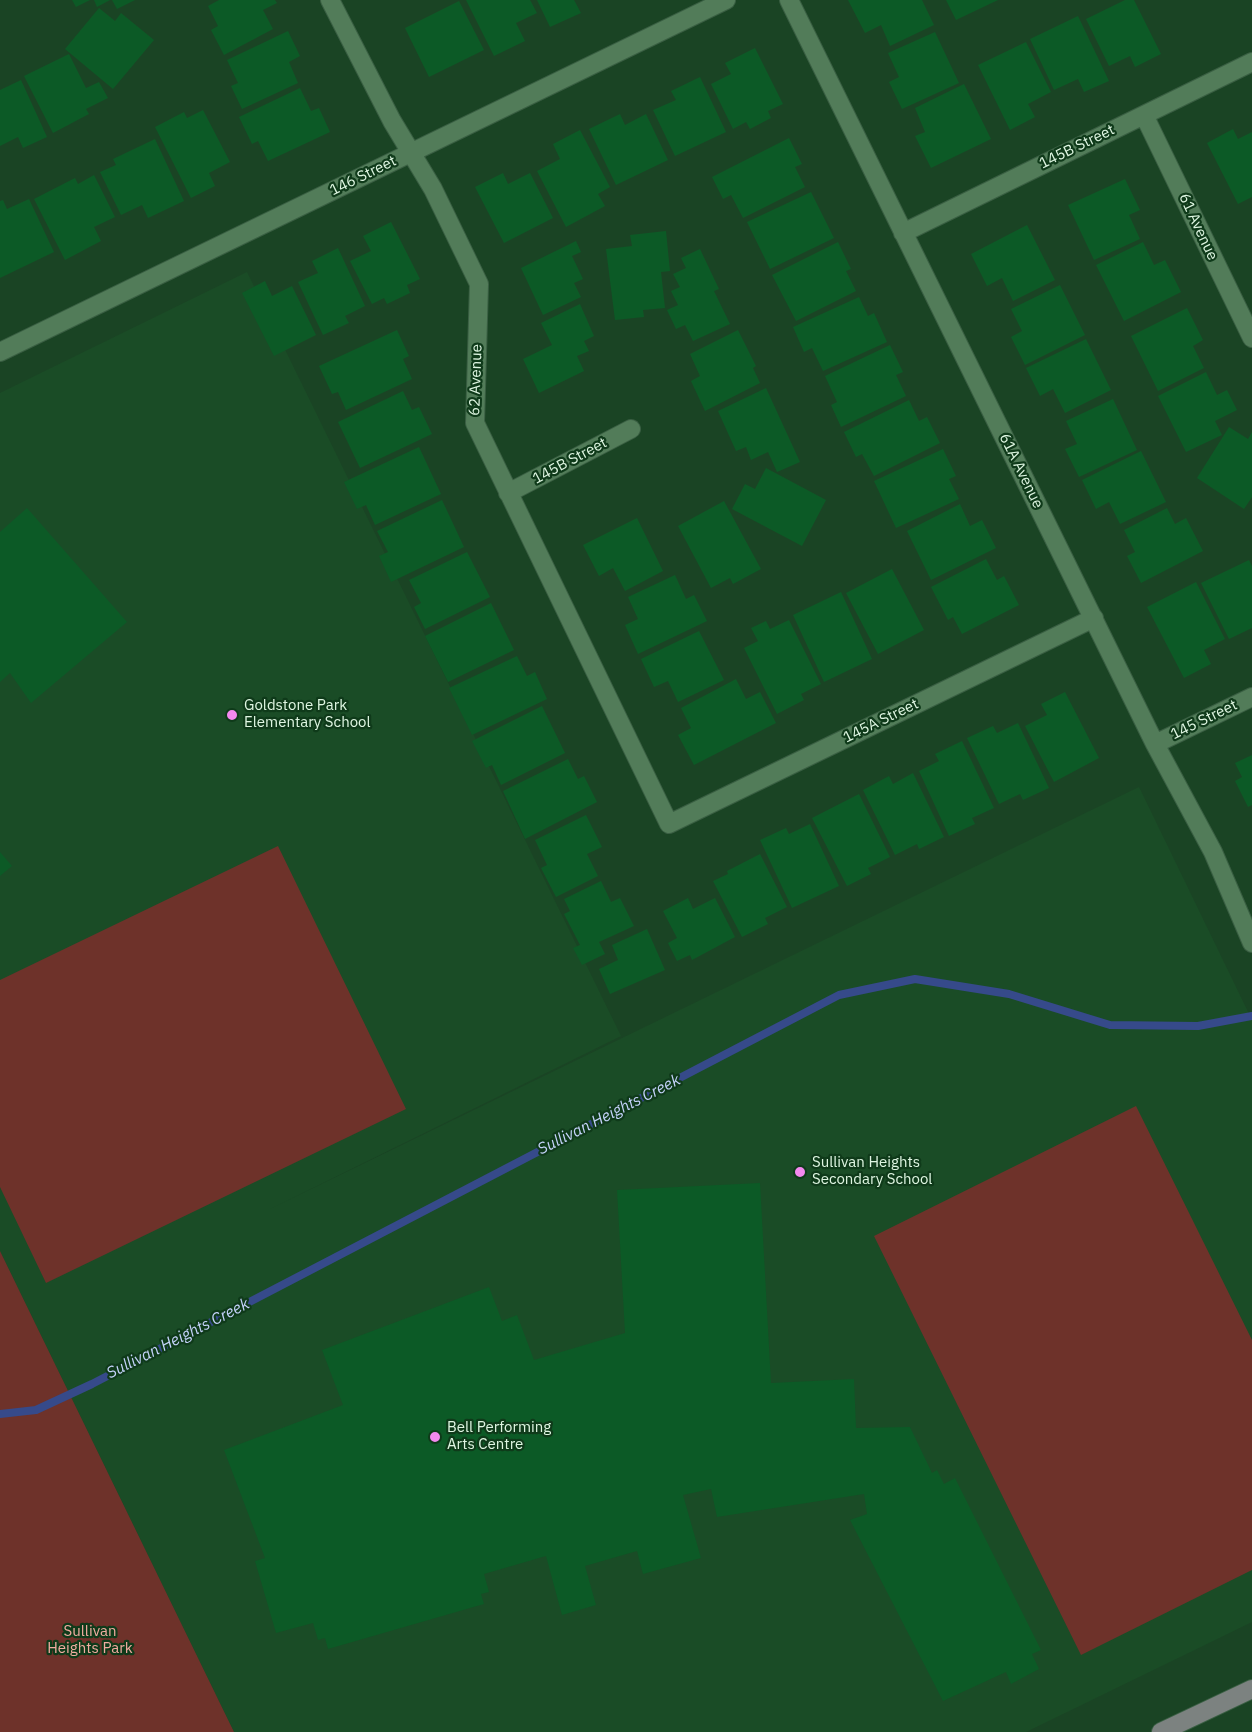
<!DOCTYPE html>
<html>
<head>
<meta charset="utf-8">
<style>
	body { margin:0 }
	canvas { display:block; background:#1a4424 }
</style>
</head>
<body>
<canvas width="1252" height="1732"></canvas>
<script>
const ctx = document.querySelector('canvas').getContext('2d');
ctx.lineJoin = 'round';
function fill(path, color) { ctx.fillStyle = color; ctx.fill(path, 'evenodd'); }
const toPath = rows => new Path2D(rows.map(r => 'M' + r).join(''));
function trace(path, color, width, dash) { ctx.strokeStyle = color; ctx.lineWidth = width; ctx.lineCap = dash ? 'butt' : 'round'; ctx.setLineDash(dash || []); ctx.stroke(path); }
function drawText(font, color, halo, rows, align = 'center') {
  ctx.font = font + ' "IBM Plex Sans",sans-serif'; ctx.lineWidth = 4.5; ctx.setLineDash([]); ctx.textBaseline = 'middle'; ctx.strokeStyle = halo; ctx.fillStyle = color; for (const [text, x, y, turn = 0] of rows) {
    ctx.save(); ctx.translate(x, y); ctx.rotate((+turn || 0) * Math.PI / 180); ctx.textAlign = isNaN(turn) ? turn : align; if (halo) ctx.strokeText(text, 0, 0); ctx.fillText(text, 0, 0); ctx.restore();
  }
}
const built = toPath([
	[247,272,621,1036,266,1211,1139,787,1252,1020,1252,1622,1026,1732,234,1732,0,1251,0,393]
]);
const green = toPath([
	[278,846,406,1109,46,1283,0,1187,0,980],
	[1136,1106,1252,1340,1252,1570,1081,1655,874,1236],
	[0,1251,35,1323,234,1732,0,1732]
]);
const stream = toPath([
	[0,1414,36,1410,92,1384,839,995,915,979,1009,994,1110,1025,1198,1026,1252,1016]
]);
const building = toPath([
	[72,0,90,0,76,7],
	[94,0,110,0,97,7],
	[112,0,135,0,117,9],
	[219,0,275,0,277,3,263,10,273,29,224,55,211,30,218,26,208,6],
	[466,0,530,0,537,13,516,23,525,41,494,56],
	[537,0,574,0,581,13,550,27],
	[848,0,922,0,934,25,890,46,881,25,865,33],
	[946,0,998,0,956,20],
	[1125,0,1134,0,1161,54,1135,67,1130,56,1109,66,1086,19],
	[459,1,484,50,429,77,405,28],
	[99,8,115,21,121,13,154,40,113,89,65,49],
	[1078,16,1109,81,1084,92,1078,79,1054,90,1030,39],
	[288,31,300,56,289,62,298,83,242,109,231,86,238,83,227,60],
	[935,32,959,83,902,109,889,82,899,77,888,53],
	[1026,42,1051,92,1028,104,1035,117,1010,130,978,65],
	[755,48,783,104,768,111,771,118,750,129,746,122,733,129,711,84,731,74,725,63],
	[69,54,86,88,99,82,108,98,86,109,89,114,53,133,24,76],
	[700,77,726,132,675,156,653,110,676,100,671,91],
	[21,80,47,137,23,148,18,137,0,146,0,90],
	[964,84,991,139,931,168,915,136,925,132,915,108],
	[300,88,311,111,319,108,330,132,268,161,258,141,252,144,239,117],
	[203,110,230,162,209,173,215,186,191,198,155,127,184,112,187,118],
	[620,114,625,125,646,114,668,160,616,185,589,129],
	[1233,129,1238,139,1252,132,1252,197,1238,204,1207,143],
	[580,130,610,187,598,194,605,206,566,227,537,171,560,159,553,144],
	[789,138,802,164,795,167,805,187,743,218,731,195,723,199,712,177],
	[155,139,184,201,148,218,142,205,121,215,100,172,116,165,113,159],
	[503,173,508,184,530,173,553,218,504,243,475,187],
	[94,175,115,217,94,227,101,241,65,260,34,199,75,178,78,184],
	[1125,179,1140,210,1129,215,1140,239,1094,260,1068,205],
	[811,192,834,238,770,269,747,222],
	[29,199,54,252,0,278,0,201,3,200,7,209],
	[391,222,420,279,407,285,410,293,387,304,384,298,372,304,350,261,371,251,363,236],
	[1027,225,1055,280,1013,301,1002,278,987,286,971,254],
	[666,231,670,271,661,272,665,308,643,310,644,317,615,320,606,249,632,246,630,235],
	[576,241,581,252,572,256,583,279,574,283,581,297,543,315,521,268],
	[838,242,851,269,846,271,856,291,796,321,772,275],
	[1143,242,1154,265,1165,260,1181,292,1124,321,1096,265],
	[338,248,365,306,345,316,349,323,323,335,298,282,318,273,312,261],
	[700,249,719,289,714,291,730,324,693,341,685,325,676,329,667,310,678,305,671,291,680,287,673,274,686,268,681,258],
	[265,281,272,296,292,286,316,335,274,356,242,293],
	[1060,285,1085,335,1025,365,1011,337,1022,331,1011,309],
	[859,297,868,316,874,313,887,342,823,371,812,348,804,352,793,327],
	[580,304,594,336,584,341,589,351,577,356,584,371,539,393,523,359,552,345,541,323],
	[1187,308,1203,340,1193,346,1204,368,1158,391,1131,336],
	[397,330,409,356,403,359,412,379,346,410,338,392,332,394,319,366],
	[738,330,756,366,753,368,760,383,705,411,691,381,700,376,690,354],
	[1086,339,1111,390,1065,413,1053,389,1040,396,1026,368],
	[890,345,903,372,896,375,906,396,841,427,831,405,837,402,825,376],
	[1206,372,1217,395,1227,390,1237,410,1215,421,1222,435,1186,452,1158,396],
	[766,388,800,462,777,472,768,452,751,460,746,447,736,451,718,411],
	[403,391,412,410,419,407,432,434,360,468,338,422],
	[1113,399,1137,450,1079,477,1065,449,1077,444,1066,421],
	[909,400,919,421,927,417,940,443,874,476,862,454,856,457,844,432],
	[1229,427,1248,439,1252,432,1252,497,1244,509,1197,478],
	[419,447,441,494,375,525,366,505,357,509,344,482],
	[943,449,956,476,949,479,959,499,896,528,874,481],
	[1141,451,1166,502,1120,524,1109,502,1096,509,1082,480],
	[766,468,826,500,802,546,732,509,745,484,755,489],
	[442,500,464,547,391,582,379,556,388,552,377,531],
	[724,501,761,569,733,584,730,578,711,588,678,526],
	[960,504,970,526,982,520,996,548,931,580,907,531],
	[27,508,127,622,31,703,10,673,0,682,0,532],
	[1167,508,1175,524,1186,518,1203,551,1141,583,1127,556,1135,552,1124,530],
	[637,518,663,571,625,591,613,568,599,576,583,545],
	[467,552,490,597,425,629,414,607,421,603,409,580],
	[986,559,997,580,1004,576,1019,605,962,634,953,617,948,620,931,587],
	[1249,560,1252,566,1252,628,1229,639,1201,583],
	[892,569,924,630,878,654,846,593],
	[675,575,686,599,694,595,707,621,638,654,625,625,638,619,628,597],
	[1196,582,1225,639,1204,650,1211,664,1184,678,1147,607],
	[841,592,872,659,824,682,793,615],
	[491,603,514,650,448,682,425,636],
	[789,620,821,684,801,694,804,700,777,714,744,648,758,641,751,628,766,621,770,629],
	[699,631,724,680,678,702,668,681,654,687,641,659],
	[517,656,527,676,535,672,547,699,472,735,449,688],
	[736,679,746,699,760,692,776,723,694,765,678,735,691,728,681,708],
	[1065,692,1099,758,1054,782,1025,726,1047,715,1041,704],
	[542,706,565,753,501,785,492,765,486,768,472,741],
	[1018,723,1049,788,1023,800,1020,794,999,804,967,738,993,726,997,733],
	[962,741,994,808,972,818,975,824,949,836,919,771,939,761,935,754],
	[1252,755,1252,805,1248,807,1235,781,1242,777,1235,763],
	[568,759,578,779,584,776,597,802,525,839,503,791],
	[913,773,944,837,919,849,917,844,895,855,863,790,889,776,893,784],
	[859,794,890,857,868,868,871,874,847,886,812,818],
	[586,815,602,847,587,854,598,876,556,897,541,868,547,865,535,840],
	[810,824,839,886,792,908,760,840,786,828,789,834],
	[0,852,12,866,0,876],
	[760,854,787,907,765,918,768,924,742,937,713,881,728,874,727,871],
	[601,881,611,902,620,898,634,926,599,942,605,954,582,965,573,948,580,945,564,914,570,911,564,899],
	[688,898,693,909,715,898,735,937,692,960,690,955,677,961,668,943,677,938,663,911],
	[647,929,665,970,610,994,599,969,618,960,612,945],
	[760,1183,771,1383,854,1379,856,1428,910,1427,932,1473,937,1470,944,1484,955,1478,1041,1650,1032,1654,1039,1669,1011,1684,1006,1672,943,1701,850,1520,867,1514,864,1494,717,1517,711,1489,683,1495,701,1558,643,1574,637,1551,585,1566,596,1605,562,1615,546,1556,484,1574,489,1592,481,1594,484,1604,328,1649,325,1638,318,1640,313,1623,276,1633,255,1561,265,1558,224,1450,343,1405,322,1350,489,1287,502,1321,517,1315,534,1360,625,1333,617,1190]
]);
const street = toPath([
	[330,0,392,121,433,189,479,284,475,423,669,824,1094,618],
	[789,0,1155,744,1213,852,1252,943],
	[1144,115,1252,338],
	[903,233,1252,62],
	[0,352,726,0],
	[508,493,631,429],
	[1155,744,1252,697]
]);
const secondary = toPath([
	[1161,1732,1252,1689]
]);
const markers = [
	[232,715,6,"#f489ef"],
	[800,1172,6,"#f489ef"],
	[435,1437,6,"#f489ef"]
];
const streetNames = [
	["145B Street",1077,147,-26],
	["146 Street",363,176,-26],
	["61 Avenue",1198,227,65],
	["62 Avenue",476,380,-88],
	["145B Street",570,461,-28],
	["61A Avenue",1021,471,64],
	["145 Street",1204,720,-26],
	["145A Street",881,721,-26]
];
const poiNames = [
	["Goldstone Park",244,706],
	["Elementary School",244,723],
	["Sullivan Heights",812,1163],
	["Secondary School",812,1180],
	["Bell Performing",447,1428],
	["Arts Centre",447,1445]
];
const parkNames = [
	["Sullivan",90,1632],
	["Heights Park",90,1649]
];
const waterNames = [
	["Sullivan Heights Creek",609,1115,-27],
	["Sullivan Heights Creek",178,1339,-27]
];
fill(built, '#1a4c26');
fill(green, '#6e322a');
trace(stream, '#364a8a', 8);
fill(building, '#0c5a26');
trace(street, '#3a5f43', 20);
trace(secondary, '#3a5f43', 20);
trace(street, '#527c59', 18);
trace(secondary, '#7c8280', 18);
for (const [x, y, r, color] of markers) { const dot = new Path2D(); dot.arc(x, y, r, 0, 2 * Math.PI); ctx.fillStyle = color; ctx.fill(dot); trace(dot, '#0f3a1a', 2); }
drawText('15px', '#dff6e2', '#0f3a1a', streetNames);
drawText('15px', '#dff6e2', '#0f3a1a', poiNames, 'left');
drawText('15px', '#f1aca1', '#0f3a1a', parkNames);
drawText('italic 16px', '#c5d3fa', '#0f3a1a', waterNames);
</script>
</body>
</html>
